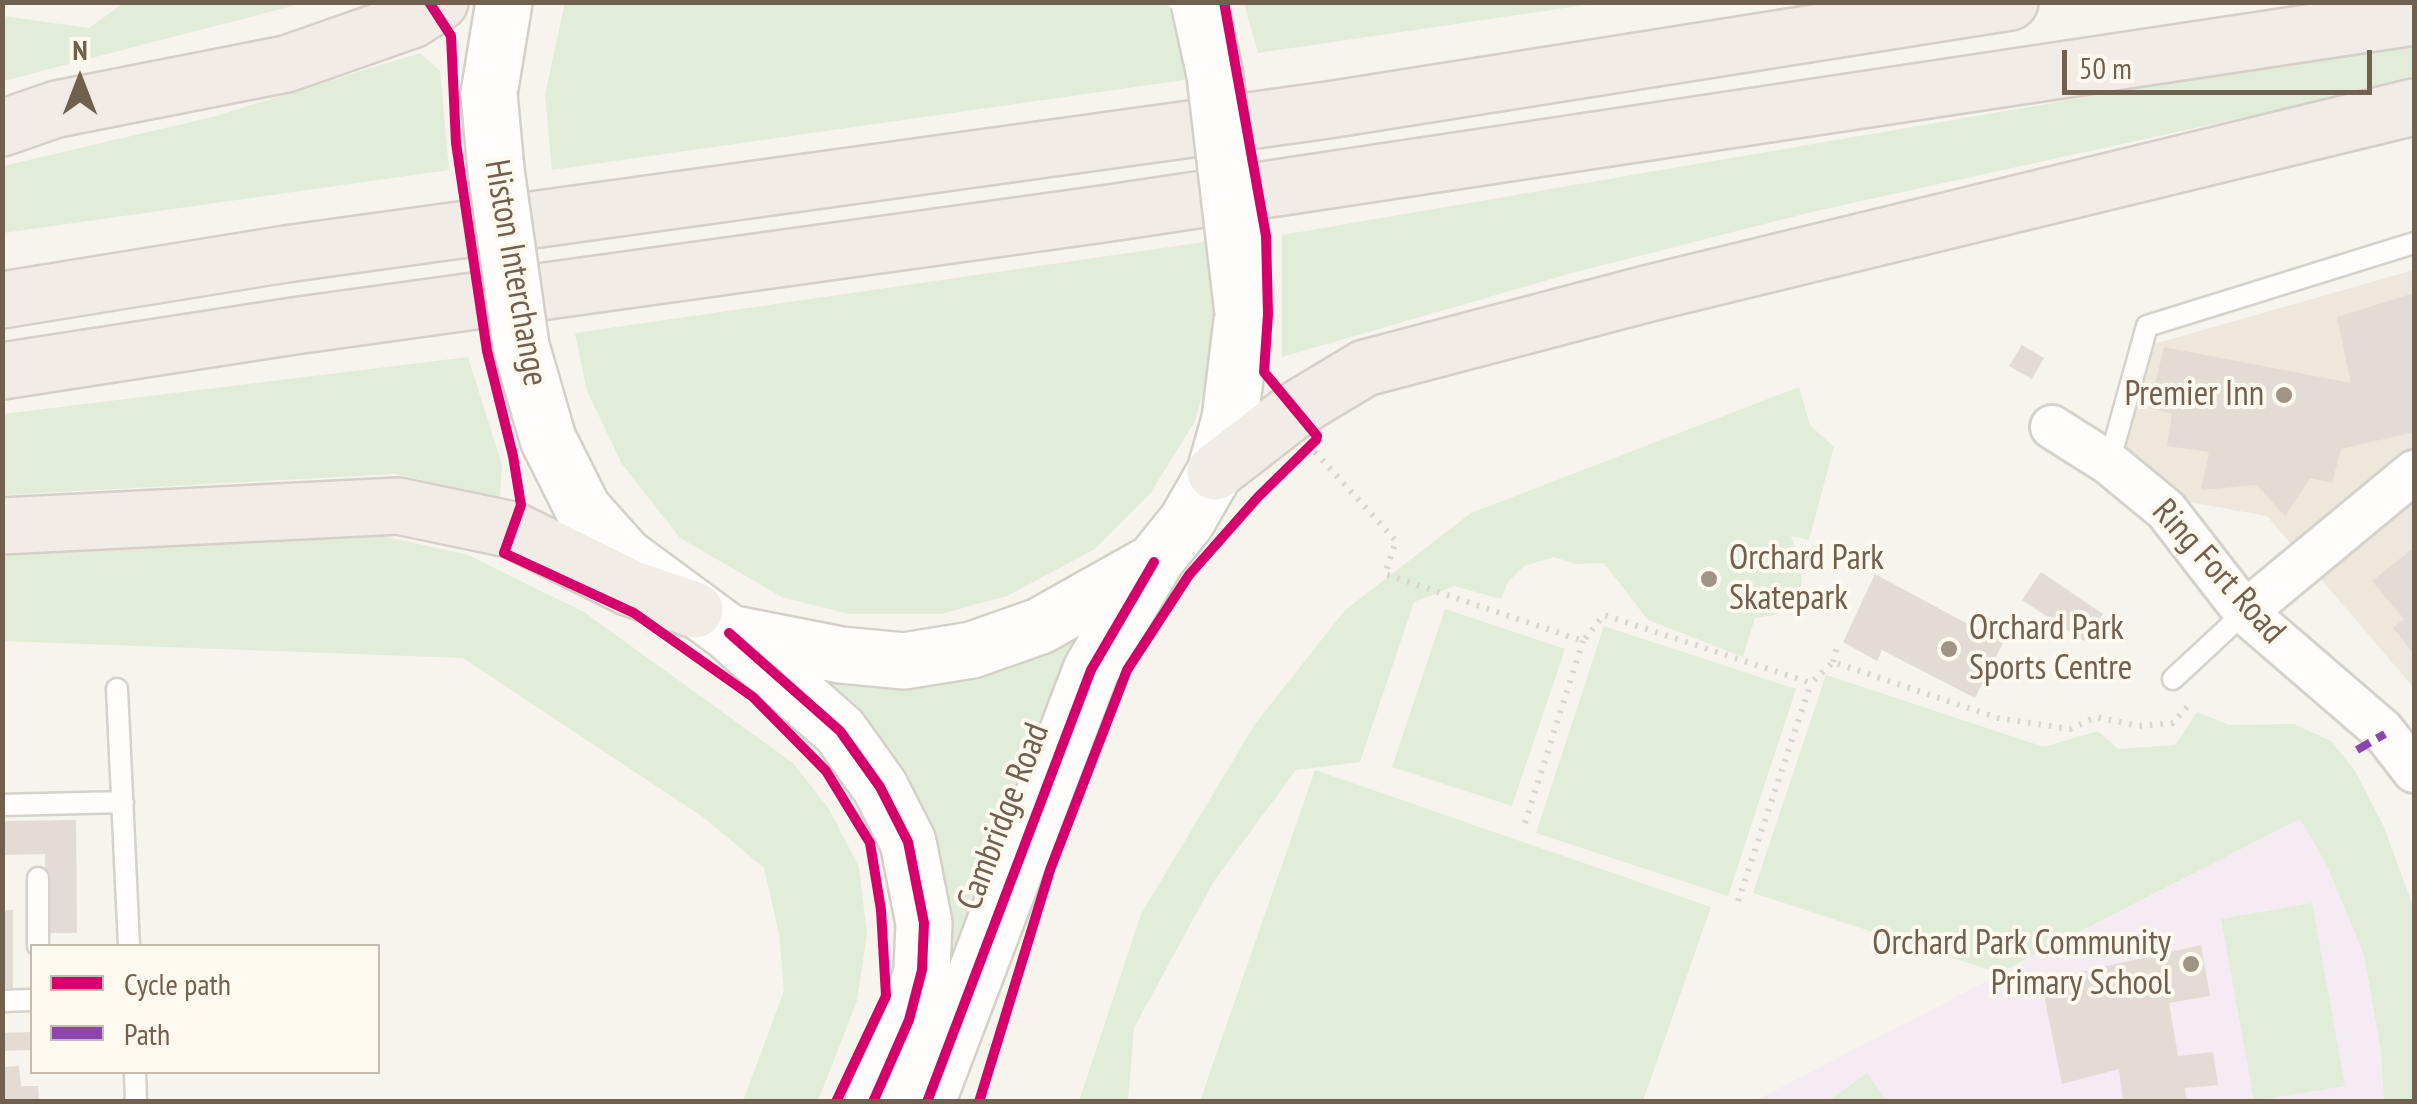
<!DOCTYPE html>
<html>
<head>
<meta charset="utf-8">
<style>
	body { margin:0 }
	#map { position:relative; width:2417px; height:1104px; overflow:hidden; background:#f6f4ed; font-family:"PT Sans Narrow",sans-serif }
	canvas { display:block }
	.frame { position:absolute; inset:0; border:5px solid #72604f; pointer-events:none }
	.legend { position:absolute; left:30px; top:944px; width:350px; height:130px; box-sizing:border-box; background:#fdf9ef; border:2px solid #c5bcaf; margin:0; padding:12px 18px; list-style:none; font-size:30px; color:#72604f }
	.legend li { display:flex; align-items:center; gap:20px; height:50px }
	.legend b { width:50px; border:2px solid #c5bcaf }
	.north { position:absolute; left:30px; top:30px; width:100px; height:100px; -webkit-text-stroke:8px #fdf9ef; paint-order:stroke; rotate:0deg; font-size:28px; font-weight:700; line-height:40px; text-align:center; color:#72604f }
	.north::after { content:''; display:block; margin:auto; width:35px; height:45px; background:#72604f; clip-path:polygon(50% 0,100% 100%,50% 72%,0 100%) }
	.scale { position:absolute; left:2062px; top:50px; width:310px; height:45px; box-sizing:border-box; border:5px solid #72604f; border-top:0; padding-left:12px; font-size:30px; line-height:35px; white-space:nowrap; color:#72604f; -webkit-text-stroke:8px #fdf9ef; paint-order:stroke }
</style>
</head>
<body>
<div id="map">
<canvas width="2417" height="1104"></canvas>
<div class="frame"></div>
<ul class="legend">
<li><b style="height:12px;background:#d6006c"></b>Cycle path</li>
<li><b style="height:12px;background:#8e44ad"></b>Path</li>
</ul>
<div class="north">N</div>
<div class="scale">50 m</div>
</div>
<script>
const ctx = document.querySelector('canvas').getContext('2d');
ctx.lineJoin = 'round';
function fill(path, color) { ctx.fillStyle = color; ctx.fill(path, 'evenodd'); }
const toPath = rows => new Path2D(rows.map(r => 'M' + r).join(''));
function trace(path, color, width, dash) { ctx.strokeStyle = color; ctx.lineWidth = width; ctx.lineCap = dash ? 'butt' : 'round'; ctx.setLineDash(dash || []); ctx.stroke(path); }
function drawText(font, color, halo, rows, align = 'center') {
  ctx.font = font + ' "PT Sans Narrow",sans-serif'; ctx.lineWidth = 8; ctx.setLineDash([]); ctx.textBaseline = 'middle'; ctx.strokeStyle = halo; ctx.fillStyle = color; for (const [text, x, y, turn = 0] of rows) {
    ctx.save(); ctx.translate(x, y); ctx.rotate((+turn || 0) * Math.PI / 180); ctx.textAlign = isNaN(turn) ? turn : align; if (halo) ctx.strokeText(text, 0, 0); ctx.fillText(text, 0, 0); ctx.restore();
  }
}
const residential = toPath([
	[2414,270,2414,688,2267,516,2178,500,2122,441,2154,344]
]);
const education = toPath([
	[2300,819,2327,866,2364,955,2381,1053,2384,1101,1753,1102]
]);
const green = toPath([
	[125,2,304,2,304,3,3,81,3,16,89,28],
	[565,2,1168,3,1191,79,552,170,545,95],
	[1244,3,1244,2,1599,3,1258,53],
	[2414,41,2414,80,1816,211,1579,271,1282,357,1282,235],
	[420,53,440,71,449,170,3,233,3,166,212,117],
	[1211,241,1222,321,1195,421,1150,494,1095,549,1007,596,941,614,850,614,782,597,680,538,622,464,587,391,575,333],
	[468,357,502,465,500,498,395,474,3,495,3,414],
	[1799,387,1810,425,1834,447,1809,540,1791,536,1802,568,1801,590,1791,607,1774,615,1755,618,1743,657,1648,620,1604,563,1576,564,1554,557,1524,566,1508,582,1501,599,1454,586,1414,602,1360,762,1296,770,1214,881,1134,1028,1128,1101,1079,1101,1141,914,1255,724,1345,610,1471,513],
	[383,536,468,555,584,612,793,763,829,809,859,867,867,934,857,1001,818,1101,743,1101,784,991,779,934,764,868,703,817,463,658,3,641,3,554],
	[1445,609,1565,649,1512,806,1392,767],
	[1604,626,1796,689,1728,896,1536,833],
	[1077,630,1085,634,940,1005,945,952,941,866,906,772,865,726,801,672],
	[1826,675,2044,747,2098,731,2118,749,2175,745,2197,712,2229,725,2294,724,2331,741,2354,769,2384,827,2414,909,2414,1101,2384,1101,2381,1053,2364,955,2327,866,2300,819,1999,973,1753,893],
	[1315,770,1711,907,1643,1101,1200,1101],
	[2312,903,2345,1086,2254,1101,2221,919],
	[1867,1073,1887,1101,1828,1101]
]);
const building = toPath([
	[2414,293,2414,432,2341,449,2332,483,2310,478,2285,516,2257,485,2201,490,2209,452,2167,446,2172,414,2149,408,2164,347,2351,383,2337,317],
	[2022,345,2044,358,2032,379,2009,366],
	[2411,550,2414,554,2414,654,2393,628,2404,619,2372,581],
	[2041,572,2103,614,2084,641,2022,600],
	[1875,574,2003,643,1975,698,1882,650,1877,661,1843,642],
	[76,820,77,933,46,933,45,854,2,855,2,821],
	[2,910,13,910,13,988,2,988],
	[2201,945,2210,996,2169,1003,2178,1056,2213,1052,2218,1085,2185,1088,2187,1102,2123,1102,2119,1069,2062,1084,2041,981],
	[32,1032,32,1050,2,1051,2,1033],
	[19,1066,21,1086,38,1086,39,1102,2,1102,2,1067]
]);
const path = toPath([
	[1315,452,1396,541,1385,574,1583,641,1604,615,1811,683,1833,662,1998,718,2070,729,2096,717,2138,726,2173,723,2188,706],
	[1833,662,1837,647],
	[1525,823,1583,641],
	[1738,901,1811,683]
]);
const service = toPath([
	[2109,463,2147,326,2414,243],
	[2173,679,2245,612],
	[117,689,129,946],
	[2,805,123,802],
	[38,946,38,878],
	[2,1001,32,1000],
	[135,1072,136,1102]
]);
const minor = toPath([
	[2052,427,2109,463,2166,510,2245,612,2383,731,2414,771],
	[2245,612,2414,472]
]);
const secondary = toPath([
	[489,94,504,2],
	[548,439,583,509,626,557,729,633,841,655,904,661,972,650,1040,626,1154,562,1187,521,1215,472,1230,419,1243,313],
	[731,635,840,731,880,787,908,842,924,923,922,970,909,1020,873,1102],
	[927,1102,1091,670,1153,565]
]);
const trunk = toPath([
	[2,128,57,109,286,64,412,20,440,2],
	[2,300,286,254,1328,110,2010,2],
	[2,371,294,326,1110,213,2414,17],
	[1215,472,1295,410,1365,368,1650,293,2414,107],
	[2,526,398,506,513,530,630,588,695,610]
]);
const secondaryBridge = toPath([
	[1199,2,1215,75,1243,313],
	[489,94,496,170,521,346,548,439]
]);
const quiet = toPath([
	[2357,750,2385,734]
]);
const cycleway = toPath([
	[429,2,451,36,456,143,487,351,513,456,521,505,504,553,634,613,753,697,826,771,870,843,881,910,886,996,836,1102],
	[729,633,840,731,880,787,908,842,924,923,922,970,909,1020,873,1102],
	[927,1102,1091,670,1154,562],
	[979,1102,1050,870,1127,670,1189,575,1258,497,1316,440,1317,436,1264,372,1268,314,1266,236,1224,2]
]);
const markers = [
	[2284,395,10,"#a09486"],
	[1709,579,10,"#a09486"],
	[1949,649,10,"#a09486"],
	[2191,964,10,"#a09486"]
];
const streetNames = [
	["Histon Interchange",515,273,80],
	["Ring Fort Road",2218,572,48],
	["Cambridge Road",1004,817,-69]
];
const poiNames = [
	["Premier Inn",2264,395],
	["Orchard Park",1729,559,"left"],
	["Skatepark",1729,599,"left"],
	["Orchard Park",1969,629,"left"],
	["Sports Centre",1969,669,"left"],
	["Orchard Park Community",2171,944],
	["Primary School",2171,984]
];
fill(residential, '#eee7db');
fill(education, '#f4ecf2');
fill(green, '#e2edd9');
fill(building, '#e2dcd4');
trace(service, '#d5d1cb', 25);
trace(minor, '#d5d1cb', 48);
trace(secondary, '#d4d0c8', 60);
trace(trunk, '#d5cfc8', 60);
trace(path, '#d9d4d0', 6, [2.5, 8]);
trace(service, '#fefdfc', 20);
trace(minor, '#fefdfc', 42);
trace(secondary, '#fefdfc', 55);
trace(trunk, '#f1ede6', 55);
trace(secondaryBridge, '#d4d0c8', 60, []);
trace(secondaryBridge, '#fefdfc', 55);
trace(quiet, '#8e44ad', 8, [15, 8]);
trace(cycleway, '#d6006c', 10);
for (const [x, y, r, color] of markers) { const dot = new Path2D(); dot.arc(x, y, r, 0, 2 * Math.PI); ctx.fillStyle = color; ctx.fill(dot); trace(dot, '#fdf9ef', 4); }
drawText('35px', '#72604f', '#fdf9ef', streetNames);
drawText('35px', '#72604f', '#fdf9ef', poiNames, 'right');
</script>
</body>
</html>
